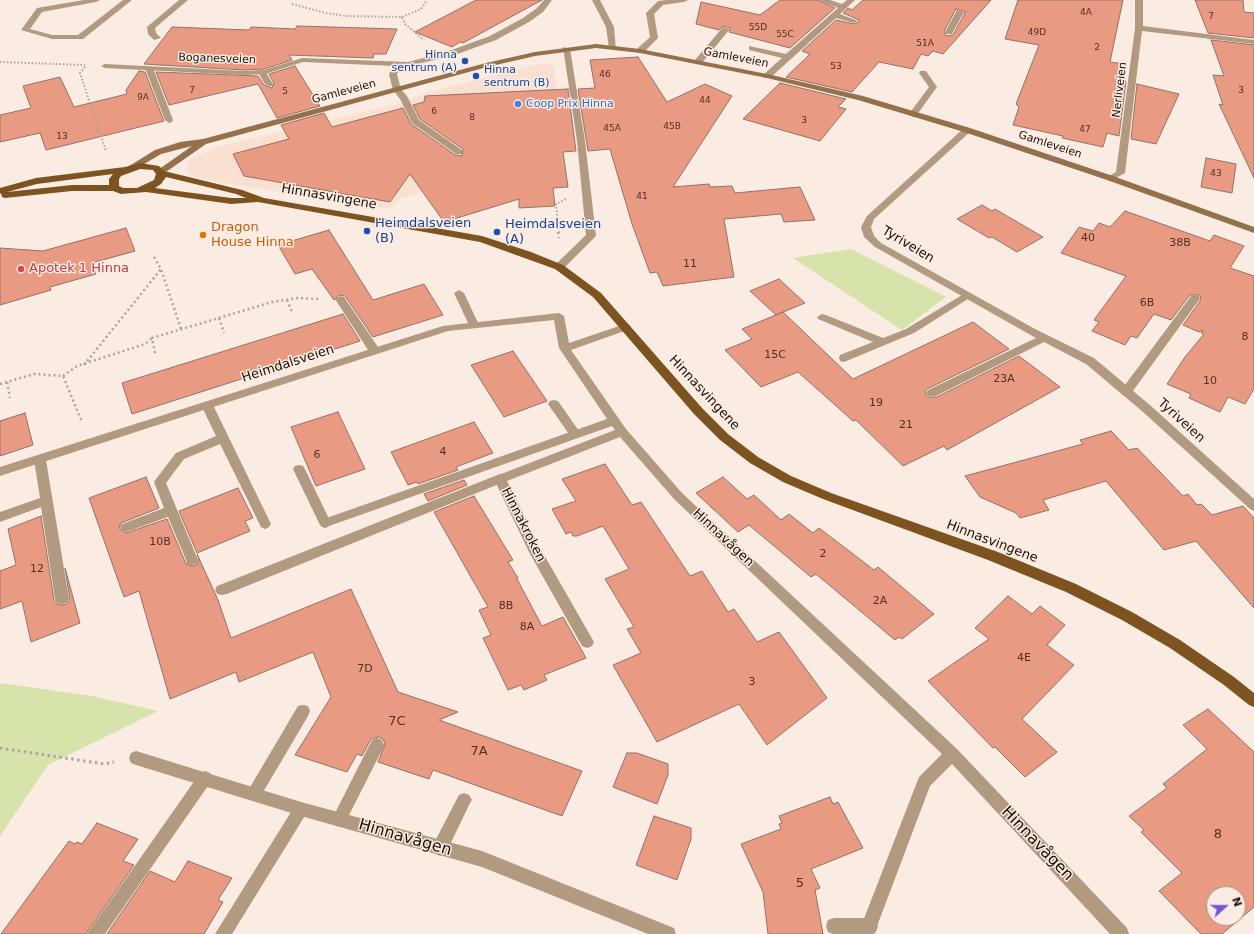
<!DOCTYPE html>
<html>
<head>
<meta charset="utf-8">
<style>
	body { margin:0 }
	#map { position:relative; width:1254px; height:934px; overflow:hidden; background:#faece3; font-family:"DejaVu Sans",sans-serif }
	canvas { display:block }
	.north { position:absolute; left:1206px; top:886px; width:40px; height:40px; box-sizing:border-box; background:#faece3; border:1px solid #a1948b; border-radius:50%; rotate:69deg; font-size:11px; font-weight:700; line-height:16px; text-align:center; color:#1b1008 }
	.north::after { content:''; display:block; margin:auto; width:14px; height:18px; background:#7559d3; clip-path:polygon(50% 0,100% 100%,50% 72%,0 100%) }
</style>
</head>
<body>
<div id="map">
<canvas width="1254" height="934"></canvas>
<div class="north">N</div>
</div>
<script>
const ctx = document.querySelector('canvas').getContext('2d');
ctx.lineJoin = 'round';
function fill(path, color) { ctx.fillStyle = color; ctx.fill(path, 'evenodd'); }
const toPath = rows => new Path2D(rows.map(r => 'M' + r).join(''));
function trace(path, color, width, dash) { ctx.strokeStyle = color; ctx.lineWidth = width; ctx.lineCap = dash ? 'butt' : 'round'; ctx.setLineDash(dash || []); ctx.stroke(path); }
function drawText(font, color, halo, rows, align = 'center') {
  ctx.font = font + ' "DejaVu Sans",sans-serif'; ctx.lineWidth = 3; ctx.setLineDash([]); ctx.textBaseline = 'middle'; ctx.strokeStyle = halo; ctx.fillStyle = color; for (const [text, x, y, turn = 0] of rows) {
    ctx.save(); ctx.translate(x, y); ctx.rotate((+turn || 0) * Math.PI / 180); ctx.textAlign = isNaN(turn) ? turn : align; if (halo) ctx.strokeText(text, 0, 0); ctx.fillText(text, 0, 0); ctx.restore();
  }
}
const built = toPath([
	[548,63,554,67,560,127,468,180,401,198,390,209,225,183,197,178,188,173,187,165,189,160,217,147,398,104,425,93,537,64]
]);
const green = toPath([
	[851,249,946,297,902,330,793,258],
	[0,683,92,696,158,711,48,765,0,836]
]);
const building = toPath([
	[476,0,542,0,463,43,460,42,452,47,415,32,476,0],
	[780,0,818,0,835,8,790,48,729,32,731,28,723,26,719,30,696,24,701,2,760,15,780,0],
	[863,0,991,0,943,54,933,51,928,56,921,54,913,69,879,62,852,92,786,77,810,54,802,51,836,20,854,24,859,22,859,20,843,13,848,8,852,10,863,0],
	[956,9,964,11,965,13,953,35,946,36,944,31,956,9],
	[1018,0,1123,0,1110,62,1124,64,1122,80,1126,81,1119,136,1107,133,1103,147,1062,138,1063,136,1013,125,1019,107,1016,104,1039,45,1005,39,1018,0],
	[1195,0,1243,0,1244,12,1254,13,1254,38,1208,33,1195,0],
	[297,26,397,29,386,54,374,54,373,58,289,55,292,60,264,69,244,70,144,64,172,27,249,30,251,27,295,29,297,26],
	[1211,40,1254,45,1254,178,1219,104,1223,105,1213,75,1224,76,1211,40],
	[638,57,667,102,705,84,732,96,673,187,709,184,710,187,732,186,735,193,800,187,815,220,784,222,781,214,724,219,734,277,663,286,657,272,650,273,632,224,610,149,588,151,578,89,595,88,590,60,638,57],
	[295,66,320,106,277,118,258,84,169,105,156,72,258,76,264,85,272,88,274,83,269,74,295,66],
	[139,71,145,72,164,121,46,150,40,133,0,142,0,115,31,108,23,86,60,77,74,107,127,94,126,90,139,71],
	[780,83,846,99,838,107,846,109,820,141,743,119,780,83],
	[1137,84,1179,94,1156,144,1131,139,1137,84],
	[568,89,576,151,563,152,568,187,553,188,555,206,519,208,519,199,444,222,410,174,390,202,244,176,233,154,289,139,281,125,324,113,332,127,403,108,411,124,455,155,462,156,463,149,420,119,413,105,424,102,425,96,568,89],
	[1206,158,1236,164,1232,193,1201,187,1206,158],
	[982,205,992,211,995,209,1043,237,1017,252,992,237,989,238,957,219,982,205],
	[1125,211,1210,241,1214,235,1244,246,1230,268,1254,276,1254,389,1245,404,1228,397,1220,412,1189,398,1191,394,1167,384,1185,357,1204,334,1201,333,1203,330,1199,332,1183,325,1200,301,1201,297,1199,295,1190,295,1171,320,1154,314,1137,338,1131,336,1125,345,1092,331,1099,322,1094,320,1126,276,1061,253,1079,227,1093,231,1099,223,1110,227,1125,211],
	[126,228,135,251,92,263,96,274,50,287,51,290,0,305,0,248,43,251,126,228],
	[329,230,373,300,424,284,443,315,373,337,345,296,339,295,334,300,312,269,295,274,278,245,329,230],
	[779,279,805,303,776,315,750,291,779,279],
	[783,312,853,379,973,322,1009,349,927,389,925,392,927,397,937,397,1019,356,1060,387,947,450,944,446,903,466,856,420,853,421,798,372,761,387,725,350,752,339,742,329,783,312],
	[343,314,360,341,132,414,122,383,343,314],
	[513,351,547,401,504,417,471,365,513,351],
	[338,412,365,469,316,486,291,427,338,412],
	[25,413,33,445,0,456,0,421,25,413],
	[474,422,493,453,456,467,458,470,418,484,417,482,408,485,391,452,474,422],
	[1111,431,1129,450,1137,448,1183,496,1188,494,1197,505,1201,504,1212,515,1243,506,1254,518,1254,608,1196,541,1164,550,1106,481,1043,500,1049,510,1020,518,1016,513,980,497,965,476,1083,444,1080,440,1111,431],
	[605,464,632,505,641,502,690,576,702,571,728,612,734,609,757,642,779,632,827,698,767,745,739,704,657,742,613,665,641,653,627,629,634,627,605,579,629,569,603,526,577,536,573,536,571,532,566,534,552,509,576,501,562,479,605,464],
	[146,477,159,508,121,523,119,528,126,533,167,519,186,564,192,566,197,565,199,560,197,554,218,600,231,638,351,589,398,692,458,712,439,720,582,771,562,816,433,770,429,779,378,762,385,744,383,739,378,737,371,739,362,756,357,754,347,772,295,755,331,697,313,652,239,682,236,672,170,699,139,591,124,597,89,498,146,477],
	[723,477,747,499,754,495,781,520,789,514,813,533,819,528,874,570,878,567,934,614,902,639,899,637,895,640,816,574,811,577,749,525,738,532,696,493,723,477],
	[464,480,467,485,428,501,424,494,464,480],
	[238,488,253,518,245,521,250,531,197,553,179,511,238,488],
	[474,496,513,560,508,562,518,578,517,579,542,626,563,617,586,658,544,675,547,680,524,690,521,685,508,690,483,638,491,635,479,610,488,607,434,512,474,496],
	[41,516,54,600,57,604,62,605,67,604,70,600,65,568,80,623,31,642,22,601,0,609,0,571,16,565,8,529,41,516],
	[1008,596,1032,614,1040,606,1065,625,1047,645,1074,665,1022,719,1057,752,1025,777,995,747,993,748,928,681,989,639,975,628,1008,596],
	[1208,709,1254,752,1254,907,1222,934,1201,934,1159,891,1182,873,1141,832,1144,830,1129,816,1167,788,1163,784,1207,749,1183,725,1208,709],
	[1214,894,1238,894,1238,918,1214,918,1214,894],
	[627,753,637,753,668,764,668,775,657,804,613,787,627,753],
	[830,797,833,804,838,802,863,848,811,869,820,888,815,890,823,934,768,934,763,892,741,844,781,829,779,824,782,823,779,816,830,797],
	[654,816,691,828,691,839,677,880,636,865,654,816],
	[97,823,138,839,123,861,134,865,86,934,1,934,69,841,75,844,77,842,82,844,97,823],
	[188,861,232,878,218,900,223,902,204,934,107,934,150,871,175,882,188,861]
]);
const pathFar2 = toPath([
	[292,4,326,13,346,16,402,17,405,24,424,40],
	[402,17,421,9,427,0],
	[0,62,85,65],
	[85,67,80,73,106,151],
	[559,233,556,204,566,199]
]);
const pathFar1 = toPath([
	[558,232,559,238],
	[154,257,161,269,181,329],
	[287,300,293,314],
	[219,318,224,333],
	[155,353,152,338,272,302,298,298,319,299],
	[84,365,161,269],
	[63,376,77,366,145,344,152,338],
	[7,382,10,398],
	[0,384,34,374,63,376,82,422]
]);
const path = toPath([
	[0,748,104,764,114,762]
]);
const lane = toPath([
	[84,0,100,0,96,2,42,12,30,29,52,35,78,35,123,0,132,0,83,39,52,39,21,30,37,8,84,0],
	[179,0,188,0,155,28,156,33,161,38,154,40,148,34,147,27,179,0],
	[667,0,688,0,684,2,663,5,654,14,658,38,643,53,637,53,637,49,650,37,646,13,658,1,667,0],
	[819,0,830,0,842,4,847,0,855,0,840,14,858,21,854,23,836,18,770,78,764,78,764,74,782,58,749,50,749,46,786,54,838,8,819,0],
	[957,10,964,12,952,34,946,34,945,32,957,10],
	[723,27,730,29,701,64,695,64,695,60,723,27],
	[146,66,153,68,173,120,172,122,169,123,165,120,145,68,146,66],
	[262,70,269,72,267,74,273,84,272,86,269,86,265,84,259,74,262,70],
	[920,71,926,71,937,87,916,116,913,117,909,114,929,87,919,73,920,71],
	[394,88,400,88,407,96,419,120,462,150,462,154,456,154,412,123,400,99,393,90,394,88],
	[459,290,464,293,479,325,478,327,474,328,469,325,454,293,459,290],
	[967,292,972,295,971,297,914,333,844,362,840,361,839,358,840,355,873,342,818,319,817,317,822,314,826,315,883,338,906,329,967,292],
	[1195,295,1199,296,1200,298,1199,300,1130,395,1122,395,1120,392,1122,389,1191,296,1195,295],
	[340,296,344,297,378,347,379,350,378,353,370,353,335,299,340,296],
	[554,400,558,401,579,431,581,434,579,437,571,437,550,407,548,404,550,401,554,400],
	[207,401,213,405,271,524,269,527,265,529,261,527,220,444,184,459,166,483,198,560,197,564,192,565,187,564,186,560,168,517,126,532,122,530,120,527,122,524,164,508,154,482,156,479,176,453,216,436,201,405,207,401],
	[40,456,44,457,46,460,69,599,67,603,62,604,57,603,55,599,41,507,0,522,0,512,40,498,34,460,36,457,40,456],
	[299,465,303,466,305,469,331,523,329,526,325,528,321,526,319,523,293,469,295,466,299,465],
	[500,474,504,476,506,479,504,482,227,594,222,595,217,594,215,590,217,586,500,474],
	[303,705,308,706,310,711,308,716,259,799,254,801,249,799,246,794,249,789,298,706,303,705],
	[377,738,382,740,384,745,382,750,344,825,339,827,334,825,331,820,334,815,372,740,377,738],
	[205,771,210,773,213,778,210,783,105,934,87,934,200,773,205,771],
	[464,793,469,795,472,800,469,805,446,853,440,856,434,853,432,848,434,843,459,795,464,793],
	[301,802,306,804,309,809,306,814,232,934,215,934,296,804,301,802],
	[834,918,870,918,876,920,878,926,876,932,871,934,833,934,828,932,826,926,828,920,834,918]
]);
const street = toPath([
	[544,0,552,0,543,12,529,22,496,40,452,56,408,66,402,66,397,74,401,90,397,92,393,90,389,74,394,66,303,62,265,74,244,75,105,68,101,66,105,64,244,71,264,70,302,58,408,62,446,52,490,36,523,18,537,8,544,0],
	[592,0,600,0,614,27,616,50,609,48,606,27,592,0],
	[1135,0,1143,0,1143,26,1254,40,1254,44,1142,31,1125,173,1110,181,1105,178,1116,172,1135,28,1135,0],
	[563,47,570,49,585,141,596,236,563,269,559,270,555,269,554,267,555,265,586,235,577,141,563,47],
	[967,127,971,130,970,132,874,219,871,227,874,236,881,243,1035,329,1094,358,1151,406,1254,499,1254,511,1250,509,1143,412,1086,364,1044,342,936,396,928,396,926,393,928,390,1036,338,875,247,864,237,861,227,867,216,964,128,967,127],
	[559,313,564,316,569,343,622,325,630,325,631,327,630,329,571,350,626,429,682,493,957,749,1127,928,1129,934,1110,934,952,764,930,786,874,934,858,934,919,777,942,754,674,499,620,437,507,481,539,546,594,642,592,646,587,648,582,646,529,552,494,479,496,476,615,430,612,426,329,526,325,528,321,526,319,523,321,520,607,419,559,348,554,320,448,331,0,476,0,467,443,326,559,313],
	[136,751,301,802,482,851,674,928,676,934,648,934,482,867,301,816,136,765,131,763,129,758,131,753,136,751]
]);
const secondary = toPath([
	[596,44,640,49,767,74,863,96,970,128,1113,176,1254,227,1254,233,1107,180,964,132,858,100,767,78,640,53,596,48,535,56,487,67,206,144,163,174,157,174,155,172,192,146,161,154,134,170,131,171,126,168,155,150,180,142,203,139,486,63,535,52,596,44]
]);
const primary = toPath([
	[140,163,159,166,164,171,242,190,264,198,482,236,531,252,563,265,601,293,702,408,728,434,758,457,791,476,831,493,998,552,1076,584,1132,612,1180,640,1234,677,1254,693,1254,707,1249,705,1224,685,1170,648,1122,620,1066,592,988,560,823,499,783,482,750,463,720,440,694,414,593,297,555,269,480,242,258,202,231,204,146,192,121,194,113,191,72,191,5,198,2,197,1,193,0,194,0,188,36,178,125,167,140,163],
	[140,169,153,170,156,174,154,180,137,188,123,188,119,186,119,179,121,176,140,169],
	[113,174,109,179,109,185,72,185,7,192,37,184,113,174],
	[166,177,236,194,246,198,231,198,155,188,161,184,166,177]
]);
const markers = [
	[465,61,4,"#1a4fb4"],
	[476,76,4,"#1a4fb4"],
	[518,104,4,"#3f7fe0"],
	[367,231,4,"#1a4fb4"],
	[497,232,4,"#1a4fb4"],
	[203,235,4,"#e8710a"],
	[21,269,4,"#e0444e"]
];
const farNumbernames = [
	["4A",1086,13],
	["7",1211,17],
	["55D",758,28],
	["49D",1037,33],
	["55C",785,35],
	["51A",925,44],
	["2",1097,48],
	["53",836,67],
	["46",605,75],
	["7",192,91],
	["3",1241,91],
	["5",285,92],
	["9A",143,98],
	["44",705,101],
	["6",434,112],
	["8",472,118],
	["3",804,121],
	["45B",672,127],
	["45A",612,129],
	["47",1085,130],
	["13",62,137],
	["43",1216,174],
	["41",642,197]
];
const farTransitnames = [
	["Hinna",457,55],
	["sentrum (A)",457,68],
	["Hinna",484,70,"left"],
	["sentrum (B)",484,83,"left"]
];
const farStreetnames = [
	["Gamleveien",736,58,11],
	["Boganesveien",217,59,2],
	["Nerliveien",1120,90,-83],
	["Gamleveien",344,92,-15],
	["Gamleveien",1050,145,18]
];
const farShopnames = [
	["Coop Prix Hinna",526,104]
];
const numberNames = [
	["40",1088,238],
	["38B",1180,243],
	["11",690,264],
	["6B",1147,303],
	["8",1245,337],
	["15C",775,355],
	["23A",1004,379],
	["10",1210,381],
	["19",876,403],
	["21",906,425],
	["4",443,452],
	["6",317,455],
	["10B",160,542],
	["2",823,554],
	["12",37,569],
	["2A",880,601],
	["8B",506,606],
	["8A",527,627],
	["4E",1024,658],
	["7D",365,669],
	["3",752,682]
];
const streetNames = [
	["Hinnasvingene",329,197,10],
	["Tyriveien",908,245,31],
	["Heimdalsveien",288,364,-18],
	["Hinnasvingene",704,393,47],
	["Tyriveien",1181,421,42],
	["Hinnakroken",523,525,63],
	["Hinnavågen",723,538,43],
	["Hinnasvingene",992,542,21]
];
const transitNames = [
	["Heimdalsveien",375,224],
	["(B)",375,239],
	["Heimdalsveien",505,225],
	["(A)",505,240]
];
const foodNames = [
	["Dragon",211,228],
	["House Hinna",211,243]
];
const healthNames = [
	["Apotek 1 Hinna",29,269]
];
const nearNumbernames = [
	["7C",397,722],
	["7A",479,752],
	["8",1218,835],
	["5",800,884]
];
const nearStreetnames = [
	["Hinnavågen",405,838,16],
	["Hinnavågen",1037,844,46]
];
fill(built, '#f9e0d0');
fill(green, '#d6e4ac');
fill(building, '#e99a83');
trace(building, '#947166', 1);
trace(pathFar2, '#b0a39a', 2, [1.5, 2]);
trace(pathFar1, '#b0a39a', 2.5, [2, 3]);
trace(path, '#b0a39a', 3, [2.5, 3.5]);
fill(lane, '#b29a81');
fill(street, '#b29a81');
fill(secondary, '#94714b');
fill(primary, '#7d5320');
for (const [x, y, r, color] of markers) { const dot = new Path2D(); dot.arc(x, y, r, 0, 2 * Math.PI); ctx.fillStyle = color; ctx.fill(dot); trace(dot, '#faece3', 1.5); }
drawText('9px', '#4e3227', null, farNumbernames);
drawText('11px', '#164399', '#faece3', farTransitnames, 'right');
drawText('11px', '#1b1008', '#faece3', farStreetnames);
drawText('11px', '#366cbe', '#faece3', farShopnames, 'left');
drawText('11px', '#4e3227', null, numberNames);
drawText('13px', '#1b1008', '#faece3', streetNames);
drawText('13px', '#164399', '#faece3', transitNames, 'left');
drawText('13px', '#c56008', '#faece3', foodNames, 'left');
drawText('13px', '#be3a42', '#faece3', healthNames, 'left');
drawText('13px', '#4e3227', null, nearNumbernames);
drawText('16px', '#1b1008', '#faece3', nearStreetnames);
</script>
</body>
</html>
